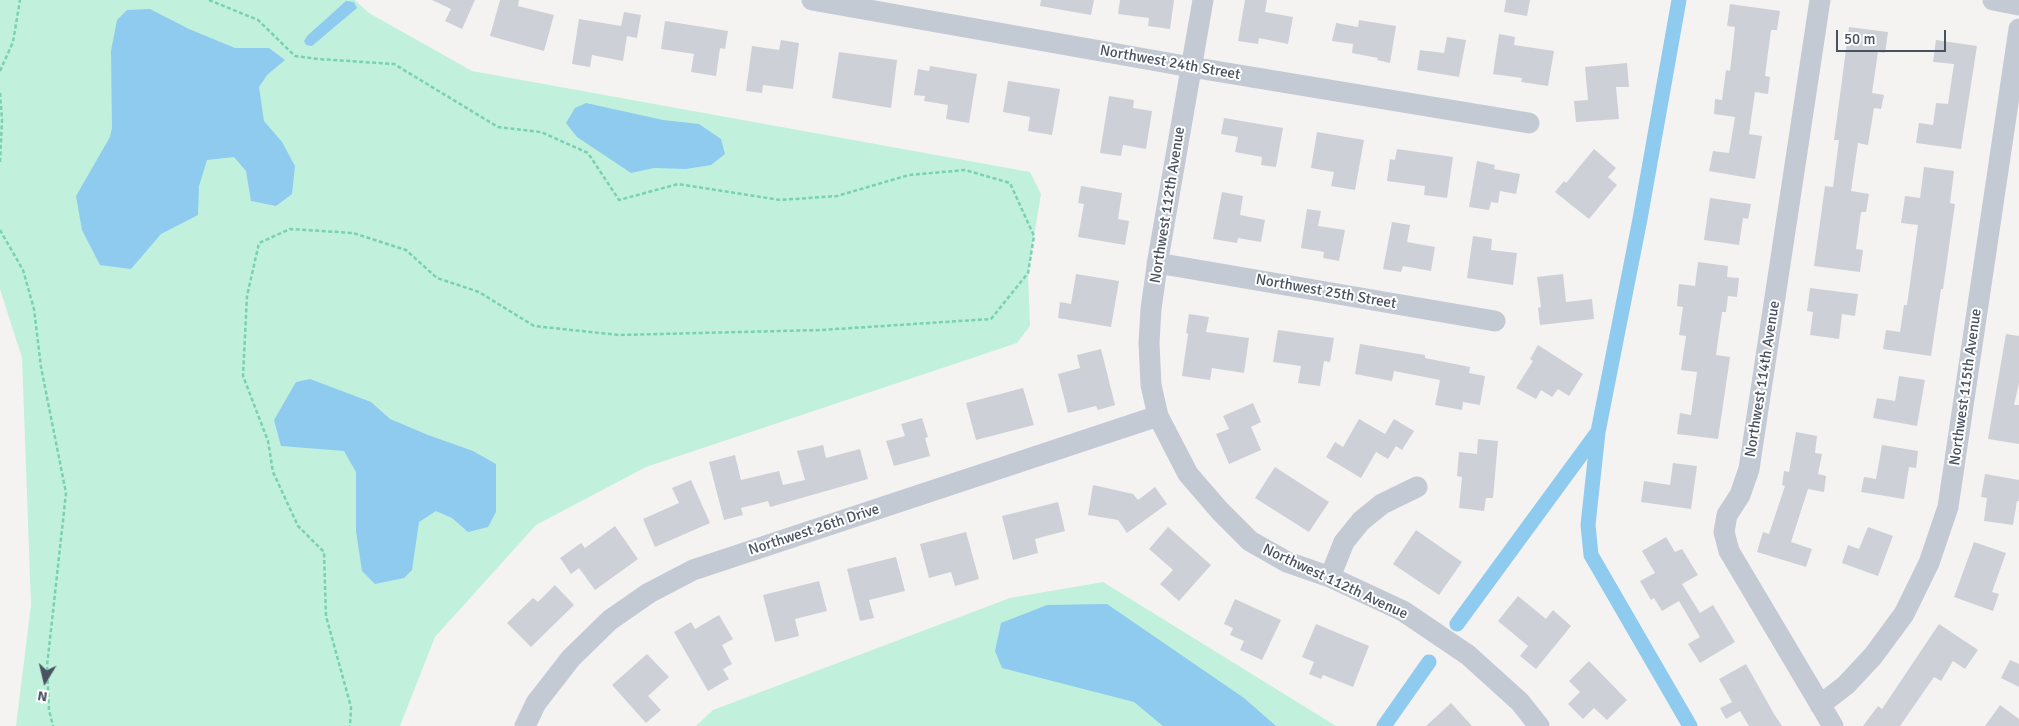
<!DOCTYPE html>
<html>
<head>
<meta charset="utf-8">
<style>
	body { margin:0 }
	#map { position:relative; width:2019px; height:726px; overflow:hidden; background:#f4f3f2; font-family:Signika,sans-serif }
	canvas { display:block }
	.north { position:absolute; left:20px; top:656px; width:50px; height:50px; -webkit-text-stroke:4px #fff; paint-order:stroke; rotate:189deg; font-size:14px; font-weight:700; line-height:20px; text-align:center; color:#495260 }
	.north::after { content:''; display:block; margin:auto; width:18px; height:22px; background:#495260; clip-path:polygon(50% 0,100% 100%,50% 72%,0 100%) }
	.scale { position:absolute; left:1836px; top:30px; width:110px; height:22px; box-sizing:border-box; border:2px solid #495260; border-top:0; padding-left:6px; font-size:15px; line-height:18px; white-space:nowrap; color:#495260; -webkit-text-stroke:4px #fff; paint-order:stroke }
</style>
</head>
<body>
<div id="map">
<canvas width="2019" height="726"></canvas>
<div class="north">N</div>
<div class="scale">50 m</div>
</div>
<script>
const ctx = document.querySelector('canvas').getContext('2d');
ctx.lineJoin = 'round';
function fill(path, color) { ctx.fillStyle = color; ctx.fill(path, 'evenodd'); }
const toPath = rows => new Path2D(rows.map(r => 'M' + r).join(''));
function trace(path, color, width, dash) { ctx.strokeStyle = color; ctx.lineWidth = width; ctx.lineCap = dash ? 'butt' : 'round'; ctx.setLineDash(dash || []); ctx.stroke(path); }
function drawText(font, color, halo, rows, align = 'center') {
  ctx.font = font + ' Signika,sans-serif'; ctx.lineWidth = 4; ctx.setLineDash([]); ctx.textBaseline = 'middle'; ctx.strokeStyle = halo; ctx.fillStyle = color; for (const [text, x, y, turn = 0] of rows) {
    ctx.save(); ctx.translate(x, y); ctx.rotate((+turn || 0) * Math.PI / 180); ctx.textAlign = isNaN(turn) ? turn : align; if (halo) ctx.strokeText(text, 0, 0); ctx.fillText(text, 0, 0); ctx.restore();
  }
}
const green = toPath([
	[0,0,355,0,369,13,472,71,1030,172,1041,194,1028,273,1030,326,1017,343,646,467,536,525,435,637,400,726,16,726,31,605,22,358,0,289],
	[1103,582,1336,726,696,726,713,710,1010,598]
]);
const water = toPath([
	[346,1,354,2,357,8,312,46,306,45,304,41,307,36],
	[150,9,189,29,235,48,269,48,285,60,267,75,259,87,264,121,282,142,295,166,292,194,276,206,251,201,246,171,234,157,207,160,199,186,198,215,161,234,131,269,100,265,82,230,76,196,110,137,112,128,111,51,117,20,127,10],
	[586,103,663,120,699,124,721,139,725,154,711,165,686,169,654,168,631,173,577,137,566,123,575,108],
	[310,379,371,402,390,419,428,435,473,451,496,464,496,512,488,527,468,532,452,518,436,511,419,522,412,570,404,578,375,584,362,571,356,531,356,472,344,451,281,446,274,420,296,382],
	[1107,604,1244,698,1276,726,1163,726,1134,702,1002,668,995,651,1001,623,1047,605]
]);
const canal = toPath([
	[1679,0,1640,219,1598,432,1588,525,1591,555,1690,726],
	[1457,624,1597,433],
	[1384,726,1429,662]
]);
const building = toPath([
	[432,0,475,0,462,29,445,21,451,9],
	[500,0,519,0,518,6,554,15,544,51,490,36],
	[1041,0,1094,0,1091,15,1040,6],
	[1120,0,1174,0,1170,29,1148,26,1149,18,1118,14],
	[1245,0,1267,0,1265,12,1293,17,1288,44,1259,38,1258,44,1238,41],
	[1506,0,1530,0,1527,16,1504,12],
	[1730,4,1780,11,1777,30,1771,30,1765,76,1770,77,1768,94,1755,92,1749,134,1762,136,1755,179,1709,171,1713,151,1729,153,1735,117,1714,114,1715,99,1722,100,1726,70,1730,71,1735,27,1727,26],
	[624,12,641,15,637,38,627,36,623,61,592,55,590,67,572,64,579,19,621,26],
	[1359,20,1396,26,1390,63,1377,60,1378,58,1352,53,1353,44,1332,41,1336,23,1358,27],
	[665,21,728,31,725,49,720,48,716,76,691,72,694,54,661,49],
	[1849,27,1888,32,1885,53,1878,52,1872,93,1884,95,1881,109,1874,108,1868,145,1858,143,1851,191,1869,194,1866,212,1861,212,1856,249,1863,250,1860,272,1814,266,1825,186,1833,187,1839,140,1834,140],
	[1499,34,1515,37,1514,45,1554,51,1548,86,1521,82,1522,78,1493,74],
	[1447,37,1466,40,1459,77,1417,70,1420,50,1444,53],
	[781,40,799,43,793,89,763,85,762,93,746,91,752,46,779,50],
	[1936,40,1977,46,1961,149,1916,143,1919,123,1933,125,1936,103,1948,104,1954,64,1933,62],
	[839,52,897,60,891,108,832,98],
	[1627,63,1629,87,1616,87,1619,119,1576,122,1574,101,1588,100,1585,67],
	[930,66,977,74,969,123,946,119,948,105,924,101,925,96,914,95,918,69,929,71],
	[1008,81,1060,89,1052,135,1028,131,1030,117,1003,112],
	[1109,96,1134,100,1133,108,1152,111,1146,149,1123,145,1121,156,1100,153],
	[1224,118,1283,128,1276,167,1261,165,1262,157,1235,152,1238,137,1221,134],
	[1317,132,1364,140,1355,190,1331,186,1334,172,1311,168],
	[1397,149,1453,157,1447,198,1424,195,1425,186,1387,181,1390,159,1395,160],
	[1594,149,1616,168,1608,177,1617,185,1589,219,1555,192,1564,181,1566,183],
	[1477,161,1495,165,1494,169,1520,174,1516,194,1500,191,1498,203,1491,202,1489,210,1469,207],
	[1924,167,1954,171,1950,203,1955,204,1943,289,1941,289,1931,356,1883,349,1886,330,1900,332,1904,305,1907,305,1918,225,1901,223,1905,196,1920,198],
	[1081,186,1122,193,1118,219,1129,221,1125,245,1078,237,1084,204,1078,203],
	[1222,192,1243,196,1240,215,1265,220,1261,242,1238,238,1237,243,1213,239],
	[1710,198,1751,204,1748,219,1743,218,1739,245,1704,240],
	[1307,209,1321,211,1318,226,1345,230,1339,261,1323,258,1324,252,1301,248],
	[1392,222,1410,225,1407,242,1435,247,1431,271,1403,266,1401,272,1383,269],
	[1473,236,1492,239,1491,250,1517,253,1513,285,1467,278],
	[1698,262,1728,266,1727,277,1739,278,1737,297,1728,296,1726,312,1722,312,1716,355,1730,357,1718,439,1677,434,1680,413,1691,415,1697,372,1681,370,1686,336,1679,335,1683,307,1677,306,1679,284,1695,286],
	[1076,274,1119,281,1111,327,1058,318,1060,302,1071,304],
	[1563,274,1566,302,1592,299,1594,319,1540,325,1538,308,1541,307,1537,277],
	[1810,288,1858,294,1855,316,1842,314,1839,339,1810,335,1813,312,1807,311],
	[1189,314,1209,317,1206,332,1249,338,1244,373,1212,368,1210,380,1182,376,1188,334,1186,333],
	[1278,330,1334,338,1330,362,1324,361,1320,386,1298,383,1301,366,1273,362],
	[2006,334,2019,336,2019,383,2014,405,2019,405,2019,444,1988,439],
	[1360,344,1425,355,1425,358,1470,367,1469,373,1485,376,1480,405,1463,402,1462,410,1435,405,1440,380,1394,371,1392,381,1355,374],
	[1538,345,1583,374,1569,396,1558,389,1552,397,1541,390,1536,399,1516,388,1533,361,1530,359],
	[1101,349,1115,405,1098,410,1096,406,1068,413,1058,374,1080,368,1077,355],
	[1899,376,1925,380,1917,426,1873,418,1877,398,1895,401],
	[1023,388,1034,425,976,440,966,403],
	[1253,403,1261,422,1251,427,1261,450,1229,464,1216,434,1229,429,1223,416],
	[922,418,928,437,925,438,930,456,894,466,886,441,905,436,901,424],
	[1359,419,1385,434,1394,419,1414,431,1402,450,1396,446,1388,459,1376,452,1361,478,1326,457,1335,442,1343,447],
	[1796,432,1817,436,1815,453,1822,454,1818,474,1826,476,1824,492,1808,489,1791,542,1812,549,1806,567,1757,552,1763,532,1769,534,1785,486,1782,485,1784,471,1789,472],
	[1478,439,1498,441,1493,498,1486,498,1484,511,1459,508,1462,477,1457,476,1459,452,1477,454],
	[823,445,826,458,860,449,868,479,770,507,768,501,741,508,743,515,724,520,709,462,735,455,741,480,779,471,783,485,805,480,797,451],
	[1882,445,1918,451,1916,468,1909,467,1904,499,1861,492,1864,477,1876,479],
	[1673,463,1697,466,1691,509,1641,502,1644,481,1670,485],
	[1275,467,1329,502,1309,532,1255,498],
	[1985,474,2019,480,2019,501,2017,501,2013,525,1984,521,1987,498,1981,497],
	[691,480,710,523,655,547,643,519,679,503,672,488],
	[1093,485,1133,494,1138,500,1155,487,1167,504,1127,533,1118,520,1088,515],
	[1058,502,1065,531,1035,539,1038,553,1013,560,1002,516],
	[615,526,638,559,595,590,579,568,571,574,560,558,581,543,585,548],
	[1168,527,1211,565,1179,601,1160,584,1173,570,1149,549],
	[1868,527,1893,536,1878,576,1842,563,1848,545,1859,549],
	[1416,530,1462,562,1439,595,1393,564],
	[966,532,979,579,955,586,951,572,929,578,920,544],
	[1666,537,1675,552,1682,549,1698,575,1682,584,1700,613,1713,605,1735,642,1700,663,1688,644,1700,637,1679,601,1662,611,1654,598,1651,600,1640,581,1655,573,1642,551],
	[1974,542,2006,553,1992,592,1999,594,1993,611,1954,597],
	[896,557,905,591,869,600,874,618,860,621,847,569],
	[819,581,827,611,795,619,799,636,775,642,763,595],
	[555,585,574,605,531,647,507,623,533,598,538,602],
	[1518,596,1546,619,1553,610,1571,626,1536,669,1520,656,1528,646,1498,621],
	[1235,599,1281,620,1262,660,1240,650,1244,641,1230,635,1233,628,1224,624],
	[719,615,733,639,722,645,732,664,723,669,729,679,708,691,674,632,691,622,695,629],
	[1316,624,1369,646,1353,687,1323,675,1321,679,1309,674,1314,662,1302,657],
	[1939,624,1978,650,1965,669,1953,661,1941,681,1934,677,1900,726,1863,726,1878,706,1882,709],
	[647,654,669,677,648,696,661,710,646,723,612,685],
	[2010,660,2019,664,2019,687,2001,678],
	[1589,661,1627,700,1607,720,1594,708,1583,719,1568,704,1580,692,1569,681],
	[1746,664,1774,714,1782,726,1749,726,1740,711,1726,719,1720,708,1732,702,1719,679],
	[1451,703,1472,726,1426,726],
	[2000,705,2019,719,2019,726,1985,726]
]);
const path = toPath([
	[209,0,258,20,295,56,318,59,394,64,498,127,541,132,588,153,619,200,678,184,780,200,837,196,909,175,965,170,1010,183,1034,236,1028,273,991,319,821,330,619,335,534,326,479,292,437,278,406,250,353,233,290,229,259,243,247,296,243,376,268,441,273,472,298,526,324,552,326,616,351,707,350,726],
	[0,71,13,42,20,0],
	[0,93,2,120,0,162],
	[0,230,23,270,34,309,41,367,66,493,47,666,49,710,53,726]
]);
const minor = toPath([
	[812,0,1191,67,1529,123],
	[1203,0,1158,259,1151,309,1149,343,1151,385,1158,416,1188,474,1220,511,1250,541,1287,562,1330,577,1403,611,1468,655,1520,702,1539,726],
	[1820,0,1749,469,1740,495,1727,515,1724,532,1729,551,1833,726],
	[1993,0,2019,5],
	[1157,263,1495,321],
	[1330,577,1344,542,1361,521,1382,504,1417,487],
	[1820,705,1846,685,1873,656,1904,614,1929,563,1948,507,2019,29],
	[525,726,536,703,571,658,610,620,649,593,693,570,1158,416]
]);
const streetNames = [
	["Northwest 24th Street",1170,63,10],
	["Northwest 112th Avenue",1168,205,-81],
	["Northwest 25th Street",1326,292,10],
	["Northwest 114th Avenue",1763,379,-81],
	["Northwest 115th Avenue",1966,387,-82],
	["Northwest 26th Drive",814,530,-18],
	["Northwest 112th Avenue",1335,582,25]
];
fill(green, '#c1f1dc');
fill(water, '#8ecbef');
trace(canal, '#8ecbef', 15);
fill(building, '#ced0d7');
trace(path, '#78d1b3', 2.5, [4, 2.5]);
trace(minor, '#c3cad4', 21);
drawText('15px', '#495260', '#fff', streetNames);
</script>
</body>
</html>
